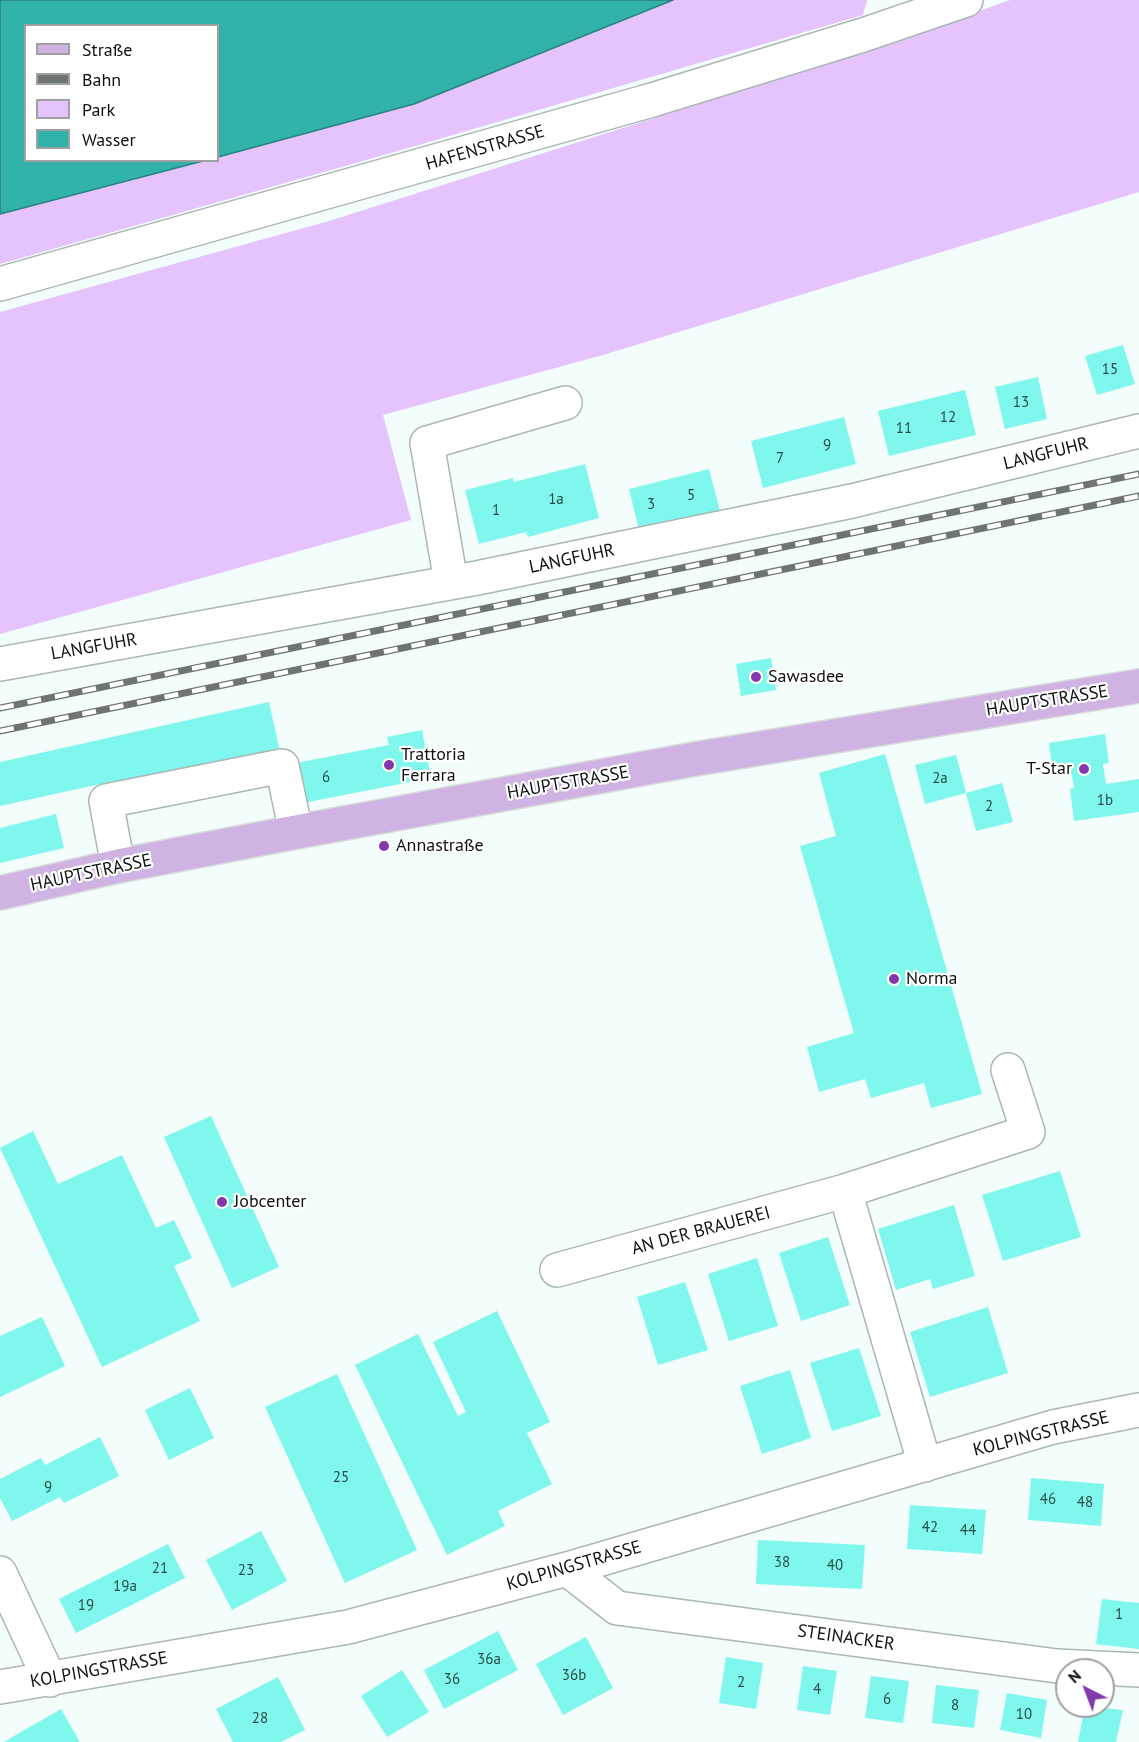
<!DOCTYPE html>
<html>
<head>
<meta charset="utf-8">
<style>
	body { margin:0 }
	#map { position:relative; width:1139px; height:1742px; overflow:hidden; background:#f2fdfc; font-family:"PT Sans",sans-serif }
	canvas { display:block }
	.legend { position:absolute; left:24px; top:24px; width:195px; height:138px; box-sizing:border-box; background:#fff; border:2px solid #9fa0a0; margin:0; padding:8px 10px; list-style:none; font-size:18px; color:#0e1211 }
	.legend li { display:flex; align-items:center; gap:12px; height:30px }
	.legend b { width:30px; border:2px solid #9fa0a0 }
	.north { position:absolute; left:1055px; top:1658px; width:60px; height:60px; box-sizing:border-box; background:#fff; border:2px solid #9fa0a0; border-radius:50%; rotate:318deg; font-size:16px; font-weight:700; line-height:24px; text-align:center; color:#0e1211 }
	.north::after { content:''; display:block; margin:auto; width:21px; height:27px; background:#8139ac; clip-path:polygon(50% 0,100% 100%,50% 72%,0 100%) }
</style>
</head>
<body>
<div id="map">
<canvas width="1139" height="1742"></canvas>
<ul class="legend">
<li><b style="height:8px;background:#cfb3e3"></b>Straße</li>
<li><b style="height:8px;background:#6d7473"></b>Bahn</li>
<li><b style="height:16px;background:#e5c4fe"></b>Park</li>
<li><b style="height:16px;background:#32b3aa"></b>Wasser</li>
</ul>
<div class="north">N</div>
</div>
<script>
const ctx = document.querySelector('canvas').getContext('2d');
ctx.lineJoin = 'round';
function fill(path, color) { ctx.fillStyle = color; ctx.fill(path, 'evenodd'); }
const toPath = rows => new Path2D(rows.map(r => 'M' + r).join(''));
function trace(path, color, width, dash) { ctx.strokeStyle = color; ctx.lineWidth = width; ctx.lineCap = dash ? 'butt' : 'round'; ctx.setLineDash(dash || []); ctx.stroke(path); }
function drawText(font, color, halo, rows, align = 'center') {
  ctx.font = font + ' "PT Sans",sans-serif'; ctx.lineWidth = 4.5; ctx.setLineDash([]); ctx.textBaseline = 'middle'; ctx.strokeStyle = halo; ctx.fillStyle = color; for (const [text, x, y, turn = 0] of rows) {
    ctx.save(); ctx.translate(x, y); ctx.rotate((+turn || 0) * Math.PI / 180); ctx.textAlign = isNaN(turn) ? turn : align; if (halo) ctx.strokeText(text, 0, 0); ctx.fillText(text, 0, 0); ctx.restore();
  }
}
const green = toPath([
	[673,0,867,0,863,15,412,147,0,264,0,214,203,161,218,160,218,157,414,104],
	[1010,0,1139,0,1139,192,603,355,383,415,411,520,0,634,0,312,329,221,888,44]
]);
const water = toPath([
	[0,0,673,0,414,104,218,157,218,26,26,26,26,160,203,161,0,214,0,0]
]);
const building = toPath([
	[1123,345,1135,384,1097,395,1085,356],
	[1038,377,1047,419,1005,429,995,387],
	[965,390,976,435,889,456,878,411],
	[844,417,856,464,763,488,751,441],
	[585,464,599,518,528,537,526,532,479,544,465,490,513,478,514,482],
	[709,469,720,511,639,530,629,489],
	[771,658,776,690,741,696,736,664],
	[269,702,281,756,117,793,114,781,0,806,0,762],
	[422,730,431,778,303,803,296,763,389,745,387,737],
	[1105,734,1109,763,1103,764,1106,784,1139,779,1139,812,1074,821,1070,789,1074,788,1071,771,1053,774,1049,743],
	[885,754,982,1094,931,1108,924,1083,871,1098,865,1079,819,1092,807,1047,854,1033,800,846,836,836,819,773],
	[956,755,966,793,925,804,915,765],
	[1002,783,1013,822,976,831,966,793],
	[56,814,64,848,0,863,0,828],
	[211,1116,279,1267,232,1288,164,1137],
	[33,1131,58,1184,122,1155,156,1228,174,1220,192,1258,174,1266,200,1321,102,1367,0,1148],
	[1060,1171,1081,1237,1003,1261,982,1195],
	[954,1205,975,1276,933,1289,930,1279,896,1290,878,1229],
	[828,1237,850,1305,801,1321,779,1253],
	[757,1258,778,1326,729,1341,708,1274],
	[685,1282,708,1350,658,1365,637,1297],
	[988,1307,1008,1373,930,1397,910,1332],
	[497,1311,550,1422,527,1433,552,1484,498,1511,505,1526,447,1555,355,1365,418,1334,458,1416,466,1412,433,1342],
	[42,1317,65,1366,0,1397,0,1336],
	[859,1348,881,1416,832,1431,810,1363],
	[790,1370,811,1438,762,1454,740,1386],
	[337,1374,417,1550,345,1583,265,1407],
	[190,1388,214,1438,169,1460,145,1410],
	[100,1437,119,1476,64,1503,60,1497,12,1521,0,1498,0,1479,41,1458,45,1465],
	[1031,1478,1104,1484,1101,1526,1028,1520],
	[910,1505,986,1510,982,1554,907,1549],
	[261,1531,287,1581,232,1610,206,1560],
	[758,1540,865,1545,862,1589,756,1584],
	[168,1544,185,1578,76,1633,59,1599],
	[1102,1599,1139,1603,1139,1649,1096,1644],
	[498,1631,518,1670,444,1709,424,1670],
	[586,1637,613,1688,563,1715,536,1664],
	[726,1657,763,1663,756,1709,719,1703],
	[803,1666,837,1671,830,1715,797,1710],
	[402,1670,429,1712,387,1737,361,1696],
	[871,1676,909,1681,903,1723,865,1718],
	[278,1677,305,1730,281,1742,233,1742,216,1709],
	[936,1685,979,1690,974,1728,932,1723],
	[1007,1693,1047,1700,1041,1738,1000,1730],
	[1085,1706,1123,1710,1116,1742,1078,1742],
	[61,1709,80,1742,4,1742,21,1732]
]);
const minor = toPath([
	[0,284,652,100,863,35,966,0],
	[451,582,427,443,565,403],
	[0,664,477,578,852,501,1139,431],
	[118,866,106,801,282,766,296,832],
	[845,1191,925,1465],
	[557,1270,845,1191,1028,1132,1008,1070],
	[567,1569,617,1608,1057,1666,1139,1670],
	[0,1573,50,1680],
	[0,1687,348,1627,567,1569,1053,1427,1139,1410]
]);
const major = toPath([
	[0,893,118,866,296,832,695,759,1139,686]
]);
const rail = toPath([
	[0,708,1139,474],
	[0,731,1139,496]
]);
const markers = [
	[756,677,6,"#8139ac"],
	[389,765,6,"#8139ac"],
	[1084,769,6,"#8139ac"],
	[384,846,6,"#8139ac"],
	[894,979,6,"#8139ac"],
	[222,1202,6,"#8139ac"]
];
const numberNames = [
	["15",1110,370],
	["13",1021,403],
	["12",948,418],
	["11",904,429],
	["9",827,446],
	["7",780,459],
	["5",691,496],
	["1a",556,500],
	["3",651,505],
	["1",496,511],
	["6",326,778],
	["2a",940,779],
	["1b",1105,801],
	["2",989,807],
	["25",341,1478],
	["9",48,1488],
	["46",1048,1500],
	["48",1085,1503],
	["42",930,1528],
	["44",968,1531],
	["38",782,1563],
	["40",835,1566],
	["21",160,1569],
	["23",246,1571],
	["19a",125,1587],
	["19",86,1606],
	["1",1119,1615],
	["36a",489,1660],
	["36b",574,1676],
	["36",452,1680],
	["2",741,1683],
	["4",817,1690],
	["6",887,1700],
	["8",955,1706],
	["10",1024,1715],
	["28",260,1719]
];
const streetNames = [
	["HAFENSTRASSE",485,148,-16],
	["LANGFUHR",1046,454,-14],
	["LANGFUHR",572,559,-12],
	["LANGFUHR",94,647,-10],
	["HAUPTSTRASSE",1047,701,-9],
	["HAUPTSTRASSE",568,783,-10],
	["HAUPTSTRASSE",91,873,-12],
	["AN DER BRAUEREI",701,1231,-15],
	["KOLPINGSTRASSE",1041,1434,-14],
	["KOLPINGSTRASSE",574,1566,-16],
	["STEINACKER",846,1638,8],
	["KOLPINGSTRASSE",99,1670,-10]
];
const poiNames = [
	["Sawasdee",768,677],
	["Trattoria",401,755],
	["Ferrara",401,776],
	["T-Star",1072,769,"right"],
	["Annastraße",396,846],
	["Norma",906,979],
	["Jobcenter",234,1202]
];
fill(green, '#e5c4fe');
fill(water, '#32b3aa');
trace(water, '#27837c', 1.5);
fill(building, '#80f7ec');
trace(minor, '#acb7b5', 36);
trace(major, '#d8d9d9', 36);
trace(minor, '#fff', 33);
trace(major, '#cfb3e3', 33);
trace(rail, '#6d7473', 7);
trace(rail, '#fff', 4.5, [14]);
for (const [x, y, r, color] of markers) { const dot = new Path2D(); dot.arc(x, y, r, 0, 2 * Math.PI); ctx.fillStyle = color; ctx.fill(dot); trace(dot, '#fff', 2); }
drawText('15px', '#2a4b48', null, numberNames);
drawText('18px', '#0e1211', '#fff', streetNames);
drawText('18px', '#0e1211', '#fff', poiNames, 'left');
</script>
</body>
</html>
